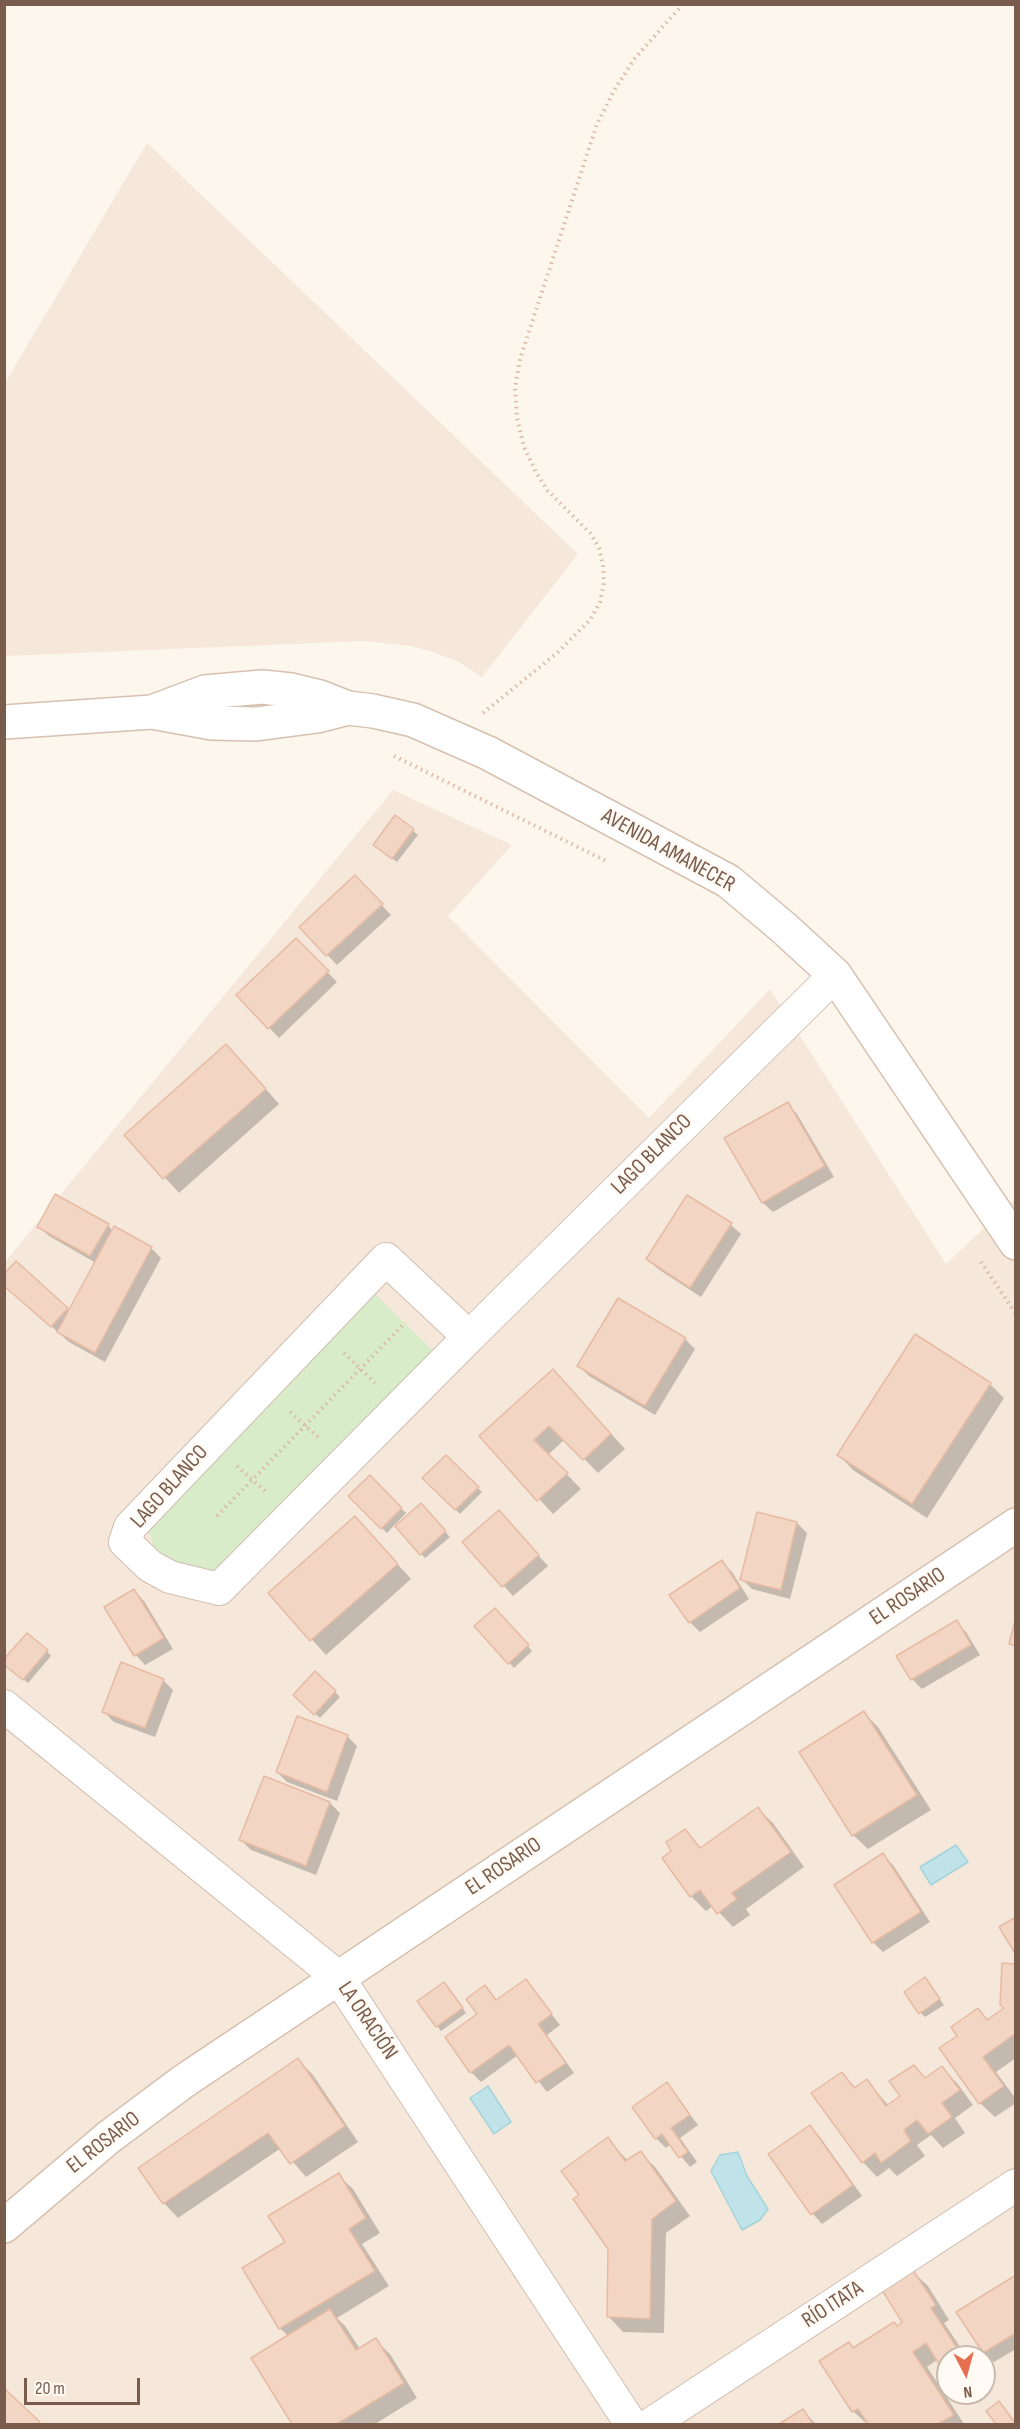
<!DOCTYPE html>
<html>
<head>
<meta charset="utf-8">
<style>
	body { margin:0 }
	#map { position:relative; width:1020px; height:2429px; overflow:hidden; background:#fdf6ec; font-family:"Sofia Sans Condensed",sans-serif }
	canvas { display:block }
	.frame { position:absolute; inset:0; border:6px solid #7a5c4d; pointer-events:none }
	.north { position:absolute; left:936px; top:2345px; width:60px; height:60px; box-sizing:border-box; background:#fffaf3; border:2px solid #cabbb1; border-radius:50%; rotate:174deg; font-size:16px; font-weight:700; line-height:24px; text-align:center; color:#7a5c4d }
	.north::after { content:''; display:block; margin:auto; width:21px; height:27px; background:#e76f51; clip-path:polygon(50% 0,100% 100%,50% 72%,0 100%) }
	.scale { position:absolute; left:24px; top:2378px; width:116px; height:27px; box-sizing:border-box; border:3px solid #7a5c4d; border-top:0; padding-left:8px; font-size:18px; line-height:21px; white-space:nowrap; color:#7a5c4d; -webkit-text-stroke:4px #fffaf3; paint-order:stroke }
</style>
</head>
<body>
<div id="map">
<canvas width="1020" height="2429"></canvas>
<div class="frame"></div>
<div class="north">N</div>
<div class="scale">20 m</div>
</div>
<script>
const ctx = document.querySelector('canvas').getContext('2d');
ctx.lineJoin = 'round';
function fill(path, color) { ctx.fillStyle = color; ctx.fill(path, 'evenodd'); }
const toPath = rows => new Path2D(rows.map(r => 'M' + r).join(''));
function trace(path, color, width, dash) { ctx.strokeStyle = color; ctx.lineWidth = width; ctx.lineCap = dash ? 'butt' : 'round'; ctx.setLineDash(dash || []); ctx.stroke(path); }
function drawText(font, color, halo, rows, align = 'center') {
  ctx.font = font + ' "Sofia Sans Condensed",sans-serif'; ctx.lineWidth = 4.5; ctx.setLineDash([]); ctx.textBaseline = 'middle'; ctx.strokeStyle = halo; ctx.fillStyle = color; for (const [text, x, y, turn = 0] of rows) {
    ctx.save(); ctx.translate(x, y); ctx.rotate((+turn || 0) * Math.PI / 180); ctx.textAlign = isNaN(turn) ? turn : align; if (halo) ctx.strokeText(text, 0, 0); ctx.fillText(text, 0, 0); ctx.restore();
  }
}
const residential = toPath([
	[147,143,578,554,482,677,459,662,433,652,411,646,363,641,5,656,5,383],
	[393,790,512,845,448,916,649,1118,770,989,946,1264,1015,1199,1015,2424,5,2424,5,1262],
	[948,2357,984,2357,984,2393,948,2393]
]);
const green = toPath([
	[375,1294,434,1352,217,1573,176,1563,155,1550,147,1527]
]);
const water = toPath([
	[956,1845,968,1862,931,1885,920,1867,956,1845],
	[488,2086,511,2122,494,2134,470,2098,488,2086],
	[738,2152,747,2176,768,2209,760,2220,742,2230,711,2171,720,2155,738,2152]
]);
const shadow = toPath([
	[396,817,418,835,397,862,380,849],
	[355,877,391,915,337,965,301,927],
	[296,940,337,982,279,1038,238,995],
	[241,1061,279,1104,179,1193,126,1135],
	[787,1104,797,1114,834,1177,773,1212,763,1203,726,1139],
	[108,1225,113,1231,151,1248,161,1258,105,1362,69,1342,11,1290,17,1263,70,1312,96,1263,49,1236,39,1226],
	[731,1225,741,1234,701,1297,658,1269,648,1259],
	[685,1339,695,1349,655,1415,589,1376,579,1366],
	[990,1384,1004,1398,927,1518,853,1470,839,1455],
	[567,1386,625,1449,598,1473,565,1439,548,1455,581,1489,553,1514,481,1436],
	[446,1457,482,1492,460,1514,424,1478],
	[370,1477,406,1513,387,1533,350,1496],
	[426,1510,450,1537,425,1558,421,1554],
	[508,1522,548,1566,513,1596,464,1542],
	[797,1523,807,1533,790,1599,752,1589,742,1579],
	[369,1533,411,1579,326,1655,270,1593],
	[722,1562,732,1572,749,1599,700,1632,690,1622],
	[134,1591,144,1601,173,1649,145,1665,136,1655,106,1608],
	[495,1610,532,1651,514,1668,476,1627],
	[956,1622,966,1632,980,1655,922,1689,912,1679],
	[47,1651,51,1656,28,1683,9,1667],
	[315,1673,340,1697,320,1718,295,1695],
	[163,1680,173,1690,155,1737,114,1722,104,1712],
	[864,1713,878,1727,931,1810,868,1849,853,1835],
	[347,1736,357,1746,337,1801,287,1782,277,1772],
	[330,1803,340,1813,316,1875,251,1850,241,1840],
	[758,1809,773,1823,804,1867,746,1909,750,1915,733,1927,713,1906,706,1911,691,1896,664,1858,674,1851,685,1831,702,1849],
	[883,1855,893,1865,930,1922,883,1952,873,1942],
	[1016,1965,1016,2058,996,2072,1016,2099,1016,2103,995,2117,980,2103,959,2036,978,2010,989,2021,1005,2009],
	[925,1979,944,2005,925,2017,921,2013],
	[526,1981,560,2025,547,2035,574,2073,547,2092,518,2055,481,2082,471,2072,485,1987,498,2001],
	[448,1988,466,2013,441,2031,437,2026],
	[298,2060,313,2075,358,2142,306,2177,281,2148,178,2218,164,2203],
	[914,2067,926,2079,942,2068,957,2083,973,2105,955,2118,965,2133,943,2148,931,2135,917,2145,925,2156,897,2176,889,2168,877,2177,863,2162,842,2074,856,2088,867,2081,889,2106,902,2096],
	[666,2084,698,2125,680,2138,697,2162,690,2167,671,2144,666,2148,656,2138],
	[810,2127,820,2137,862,2196,822,2224,813,2214],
	[608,2139,628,2161,640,2153,655,2167,690,2216,666,2233,664,2333,623,2332,609,2317,610,2249,581,2195],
	[338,2175,353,2189,380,2233,362,2244,389,2286,337,2318,345,2326,360,2349,375,2340,390,2354,417,2398,375,2424,294,2424,253,2359,289,2337,280,2328,244,2269,287,2243],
	[913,2272,928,2286,949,2320,944,2323,967,2357,948,2357,948,2371,938,2359,927,2367,964,2424,867,2424,853,2411,854,2349,904,2322],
	[1016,2276,1016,2349,994,2362,984,2352,959,2313],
	[4,2390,40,2424,4,2424],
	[803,2411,816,2424,782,2424]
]);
const building = toPath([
	[395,815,414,829,392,859,373,845,395,815],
	[355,875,383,904,326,956,299,927,355,875],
	[296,938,329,971,268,1029,236,995,296,938],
	[226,1044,266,1089,163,1179,124,1135,226,1044],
	[788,1102,825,1166,762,1203,724,1138,788,1102],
	[55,1194,109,1224,90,1256,37,1227,55,1194],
	[687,1195,732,1223,690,1288,646,1259,687,1195],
	[114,1226,152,1247,95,1353,57,1332,114,1226],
	[16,1261,68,1308,51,1327,4,1286,4,1274,16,1261],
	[618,1298,686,1338,645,1406,577,1366,618,1298],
	[915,1334,991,1383,912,1504,837,1455,915,1334],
	[553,1369,611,1434,583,1460,549,1426,534,1440,568,1473,537,1501,479,1436,553,1369],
	[446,1455,479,1487,455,1510,422,1478,446,1455],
	[370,1475,402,1508,381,1529,348,1496,370,1475],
	[421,1503,446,1531,420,1555,395,1526,421,1503],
	[499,1510,539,1555,502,1587,462,1542,499,1510],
	[757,1512,797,1522,781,1590,740,1580,757,1512],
	[355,1516,398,1564,310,1641,268,1593,355,1516],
	[722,1560,740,1588,689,1623,669,1595,722,1560],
	[134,1589,164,1638,134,1656,104,1607,134,1589],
	[495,1608,529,1645,508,1664,474,1626,495,1608],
	[1016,1616,1016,1646,1009,1644,1016,1616],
	[957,1620,971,1645,911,1680,896,1656,957,1620],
	[27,1633,48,1650,23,1680,4,1665,4,1659,27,1633],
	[121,1662,164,1679,145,1728,102,1712,121,1662],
	[315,1671,336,1691,314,1715,293,1695,315,1671],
	[864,1711,917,1795,852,1836,799,1752,864,1711],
	[297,1716,348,1735,327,1792,276,1772,297,1716],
	[264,1776,330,1802,306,1866,239,1840,264,1776],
	[758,1807,791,1852,732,1893,737,1899,717,1914,700,1890,690,1897,662,1858,671,1851,666,1842,685,1829,700,1848,758,1807],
	[883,1853,921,1912,872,1943,834,1885,883,1853],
	[1016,1917,1016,1955,999,1927,1016,1917],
	[1002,1963,1016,1964,1016,2033,983,2057,1004,2086,979,2104,939,2048,957,2036,951,2027,978,2008,987,2020,1004,2008,1000,2005,1002,1963],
	[925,1977,940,1999,919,2014,904,1992,925,1977],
	[526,1979,552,2014,538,2024,566,2063,536,2083,509,2045,470,2073,445,2037,477,2014,466,1999,485,1985,496,2000,526,1979],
	[444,1982,463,2008,436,2027,417,2001,444,1982],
	[298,2058,345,2126,290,2164,268,2133,163,2204,138,2168,298,2058],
	[914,2065,925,2078,942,2066,960,2090,942,2103,952,2117,928,2134,917,2120,904,2130,911,2141,881,2163,875,2153,862,2163,811,2093,842,2072,854,2088,867,2079,886,2106,900,2096,889,2081,914,2065],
	[667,2082,690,2115,671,2128,688,2152,679,2158,662,2134,655,2139,632,2107,667,2082],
	[810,2125,853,2185,811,2215,768,2154,810,2125],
	[608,2137,625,2161,641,2151,676,2201,652,2219,650,2319,607,2317,608,2249,573,2199,579,2195,561,2171,608,2137],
	[339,2173,366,2218,349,2229,375,2271,279,2329,242,2268,285,2242,268,2216,339,2173],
	[913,2270,936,2305,931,2308,959,2351,939,2364,926,2343,913,2352,954,2415,938,2424,868,2424,858,2409,852,2412,819,2361,849,2342,853,2348,894,2322,897,2326,902,2322,882,2290,913,2270],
	[1016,2275,1016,2333,983,2353,956,2312,1016,2275],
	[330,2309,356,2350,376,2338,404,2383,337,2424,292,2424,251,2358,330,2309],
	[4,2388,40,2422,38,2424,4,2424,4,2388],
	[999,2401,1016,2424,996,2424,986,2411,999,2401],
	[803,2409,813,2424,779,2424,803,2409]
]);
const path = toPath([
	[483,713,557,653,590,620,600,602,604,582,603,565,599,548,590,533,548,491,537,474,524,447,517,418,515,388,520,359,597,124,615,89,635,58,683,4],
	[394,756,608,862],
	[981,1262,1016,1314],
	[344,1353,375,1383],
	[290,1412,318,1437],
	[237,1466,265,1491],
	[217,1516,404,1324]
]);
const street = toPath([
	[469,1337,219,1589,170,1577,150,1566,125,1542,130,1527,386,1259,469,1337,835,975],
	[4,1706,338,1977,631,2424],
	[651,2424,1016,2185]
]);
const secondary = toPath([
	[152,712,205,692,262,687,291,690,320,697,348,708,373,711,413,720,488,753,728,881,784,928,835,975,1016,1243],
	[4,722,152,712,212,723,256,724,317,716,348,708],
	[4,2226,109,2137,184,2081,1016,1525]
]);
const streetNames = [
	["AVENIDA AMANECER",668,851,29],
	["LAGO BLANCO",652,1155,-45],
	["LAGO BLANCO",170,1487,-48],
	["EL ROSARIO",908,1597,-34],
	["EL ROSARIO",504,1867,-34],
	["LA ORACIÓN",367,2021,56],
	["EL ROSARIO",104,2143,-38],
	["RÍO ITATA",833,2305,-33]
];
fill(residential, '#f5e8da');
fill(green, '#d8ecc9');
fill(water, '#bfe3e8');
trace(water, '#a5d3da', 1.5);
fill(shadow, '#0003');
fill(building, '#f3d5c3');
trace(building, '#e6bba3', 1.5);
trace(street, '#d1beb0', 34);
trace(secondary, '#d6c0b0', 36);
trace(path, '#d9b8a5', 4, [1.5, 4.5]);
trace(street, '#fff', 32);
trace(secondary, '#fff', 33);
drawText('22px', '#7a5c4d', '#fffaf3', streetNames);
</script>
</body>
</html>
